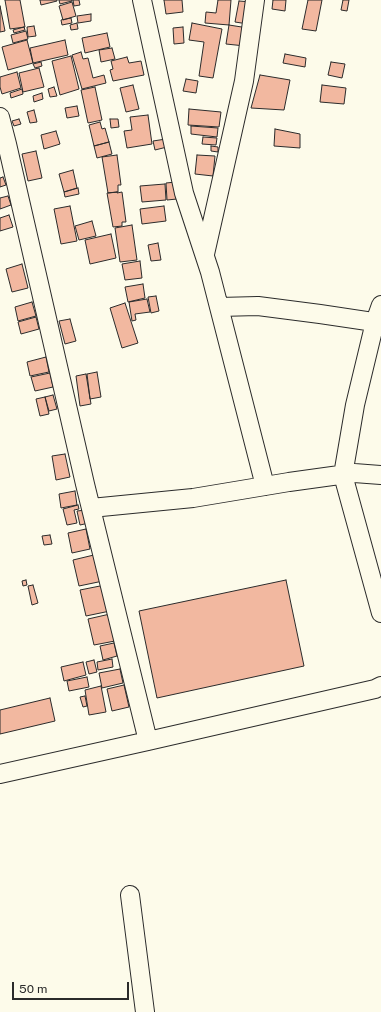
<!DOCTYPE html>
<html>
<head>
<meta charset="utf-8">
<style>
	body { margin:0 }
	#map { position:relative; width:381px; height:1012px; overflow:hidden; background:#fdfbea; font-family:"Public Sans",sans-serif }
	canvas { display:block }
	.scale { position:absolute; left:12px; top:982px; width:117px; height:18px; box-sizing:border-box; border:2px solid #2b2b2b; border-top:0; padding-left:5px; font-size:12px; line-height:14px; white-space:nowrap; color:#2b2b2b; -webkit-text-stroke:3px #fdfbea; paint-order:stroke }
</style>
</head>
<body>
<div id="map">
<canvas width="381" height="1012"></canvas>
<div class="scale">50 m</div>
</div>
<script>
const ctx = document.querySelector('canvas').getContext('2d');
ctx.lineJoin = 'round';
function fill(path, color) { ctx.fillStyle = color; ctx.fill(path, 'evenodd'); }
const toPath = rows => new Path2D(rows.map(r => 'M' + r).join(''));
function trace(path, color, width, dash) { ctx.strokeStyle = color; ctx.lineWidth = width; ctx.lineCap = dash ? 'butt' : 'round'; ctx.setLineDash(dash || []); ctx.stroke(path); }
const building = toPath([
	[5,0,20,0,25,27,10,29,5,0],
	[40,0,57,0,57,1,41,5,40,0],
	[59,0,72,0,72,1,60,4,59,0],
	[73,0,79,0,80,5,74,6,73,0],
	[164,0,182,0,183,12,166,14,164,0],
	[218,0,231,0,229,25,205,23,206,12,216,13,218,0],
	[273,0,286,0,285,11,272,9,273,0],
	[308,0,322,0,316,31,302,29,308,0],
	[343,0,349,0,347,11,341,10,343,0],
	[239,1,251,2,248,24,235,22,239,1],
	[72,2,76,16,63,20,59,6,72,2],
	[0,6,5,31,0,32,0,6],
	[91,14,91,21,78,23,77,16,91,14],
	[71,18,72,23,62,25,61,20,71,18],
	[77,23,78,29,71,30,70,25,77,23],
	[192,23,222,29,213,78,199,76,204,42,189,40,192,23],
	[229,25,248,28,245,46,226,44,229,25],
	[34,26,36,36,28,37,27,27,34,26],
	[24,27,25,30,14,33,13,30,24,27],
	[183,27,184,43,174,44,173,28,183,27],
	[26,31,28,39,13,43,11,35,26,31],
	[107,33,110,47,85,53,82,38,107,33],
	[27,40,33,63,8,70,2,47,27,40],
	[65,40,68,55,33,63,30,48,65,40],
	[112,48,115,59,101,62,99,50,112,48],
	[81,52,83,59,88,58,93,78,104,75,106,83,82,89,72,55,81,52],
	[285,54,306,58,305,67,283,63,285,54],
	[71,56,79,89,60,95,52,61,71,56],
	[127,57,129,63,141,61,144,75,113,81,110,70,113,69,111,61,127,57],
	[41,62,42,66,35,68,33,64,41,62],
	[331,62,345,64,342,78,328,75,331,62],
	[39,68,44,87,23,92,19,73,39,68],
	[17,72,21,88,2,94,0,87,0,77,17,72],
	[260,75,290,80,284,110,251,108,260,75],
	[186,79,198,81,196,93,183,91,186,79],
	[133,85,139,109,126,112,120,88,133,85],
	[322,85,346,88,344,104,320,102,322,85],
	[54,87,57,96,50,97,48,89,54,87],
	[95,87,102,120,88,123,81,90,95,87],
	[22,89,23,94,11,98,10,93,22,89],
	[42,93,43,99,34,102,33,96,42,93],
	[77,106,79,116,67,118,65,108,77,106],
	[189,109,221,112,219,127,188,125,189,109],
	[34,110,37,122,30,123,27,112,34,110],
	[148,115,152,144,127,148,124,131,132,130,130,117,148,115],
	[19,119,21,124,14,126,12,121,19,119],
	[110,119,118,119,119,127,111,128,110,119],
	[100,122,102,129,105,128,109,142,94,146,89,125,100,122],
	[191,126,218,128,217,137,191,134,191,126],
	[275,129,300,134,300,148,274,146,275,129],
	[56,131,60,144,44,149,41,135,56,131],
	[203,137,217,138,216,145,202,144,203,137],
	[166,139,167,147,155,150,153,141,166,139],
	[109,142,112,154,97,158,94,146,109,142],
	[211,146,218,147,218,152,211,151,211,146],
	[36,151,42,178,28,181,22,154,36,151],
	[117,155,121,185,118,185,118,192,108,193,102,157,117,155],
	[197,155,215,156,213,176,195,174,197,155],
	[73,170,77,188,64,192,59,174,73,170],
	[3,177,6,185,0,187,0,178,3,177],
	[176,182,177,199,167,200,166,183,176,182],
	[165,184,166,200,142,202,140,186,165,184],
	[78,188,79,194,65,197,64,192,78,188],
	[117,192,117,193,122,192,126,222,122,222,122,226,113,227,107,193,117,192],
	[8,196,11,205,0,209,0,198,8,196],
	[70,206,77,241,61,244,54,209,70,206],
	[164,206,166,221,142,224,140,209,164,206],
	[9,215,13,227,0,231,0,218,9,215],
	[92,221,96,236,79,240,75,226,92,221],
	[132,225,137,260,120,262,115,228,132,225],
	[111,234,116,258,90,264,85,240,111,234],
	[158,243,161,260,151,261,148,245,158,243],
	[140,261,142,278,125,280,122,264,140,261],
	[22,264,28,288,12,292,6,269,22,264],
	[143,284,145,298,128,302,125,287,143,284],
	[156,296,159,311,151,313,148,297,156,296],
	[147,299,150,312,135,314,136,320,132,321,129,302,147,299],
	[32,302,36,316,18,321,15,307,32,302],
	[125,303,138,343,122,348,110,308,125,303],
	[36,317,39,329,21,334,18,322,36,317],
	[70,319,76,341,65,344,59,321,70,319],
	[46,357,49,372,30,376,27,362,46,357],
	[97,372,101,397,90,399,87,374,97,372],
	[50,373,53,387,35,391,31,377,50,373],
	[86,374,91,404,80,406,76,376,86,374],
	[53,395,57,409,49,411,45,397,53,395],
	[45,397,49,414,40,416,36,399,45,397],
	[65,454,70,477,56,480,52,456,65,454],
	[75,491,77,505,61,508,59,494,75,491],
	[78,505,79,509,74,510,77,523,67,525,63,509,78,505],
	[86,510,89,523,80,525,77,511,86,510],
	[86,529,90,549,72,553,68,533,86,529],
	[50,535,52,544,44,545,42,536,50,535],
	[98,554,103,581,79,586,73,560,98,554],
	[26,580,27,585,23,586,22,581,26,580],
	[286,580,304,666,157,698,139,611,286,580],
	[33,585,38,603,32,605,28,586,33,585],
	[105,585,110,611,86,616,80,590,105,585],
	[110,614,115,641,94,645,88,619,110,614],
	[114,643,117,656,103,660,100,646,114,643],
	[112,659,113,667,98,670,97,662,112,659],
	[94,660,97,672,89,674,86,662,94,660],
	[83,662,86,675,64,681,61,667,83,662],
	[120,669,123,683,102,688,99,673,120,669],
	[87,677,89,687,69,691,67,681,87,677],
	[124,685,129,707,112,711,107,689,124,685],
	[101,686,106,712,89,715,85,690,101,686],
	[85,696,87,706,83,707,80,697,85,696],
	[50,698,55,721,0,734,0,710,50,698]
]);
const minor = toPath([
	[142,0,184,193,210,272,265,486],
	[0,117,7,144,85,484,148,741],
	[205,254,244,81,255,0],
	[381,305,375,322,355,405,343,475,381,613],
	[219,307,258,306,320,314,381,323],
	[91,508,193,498,289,482,354,473,381,475],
	[0,774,148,741,375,689,381,686],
	[130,895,145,1012]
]);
fill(building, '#f2b8a0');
trace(building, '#2b2b2b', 1);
trace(minor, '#2b2b2b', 20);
trace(minor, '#fdfbea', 18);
</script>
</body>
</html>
